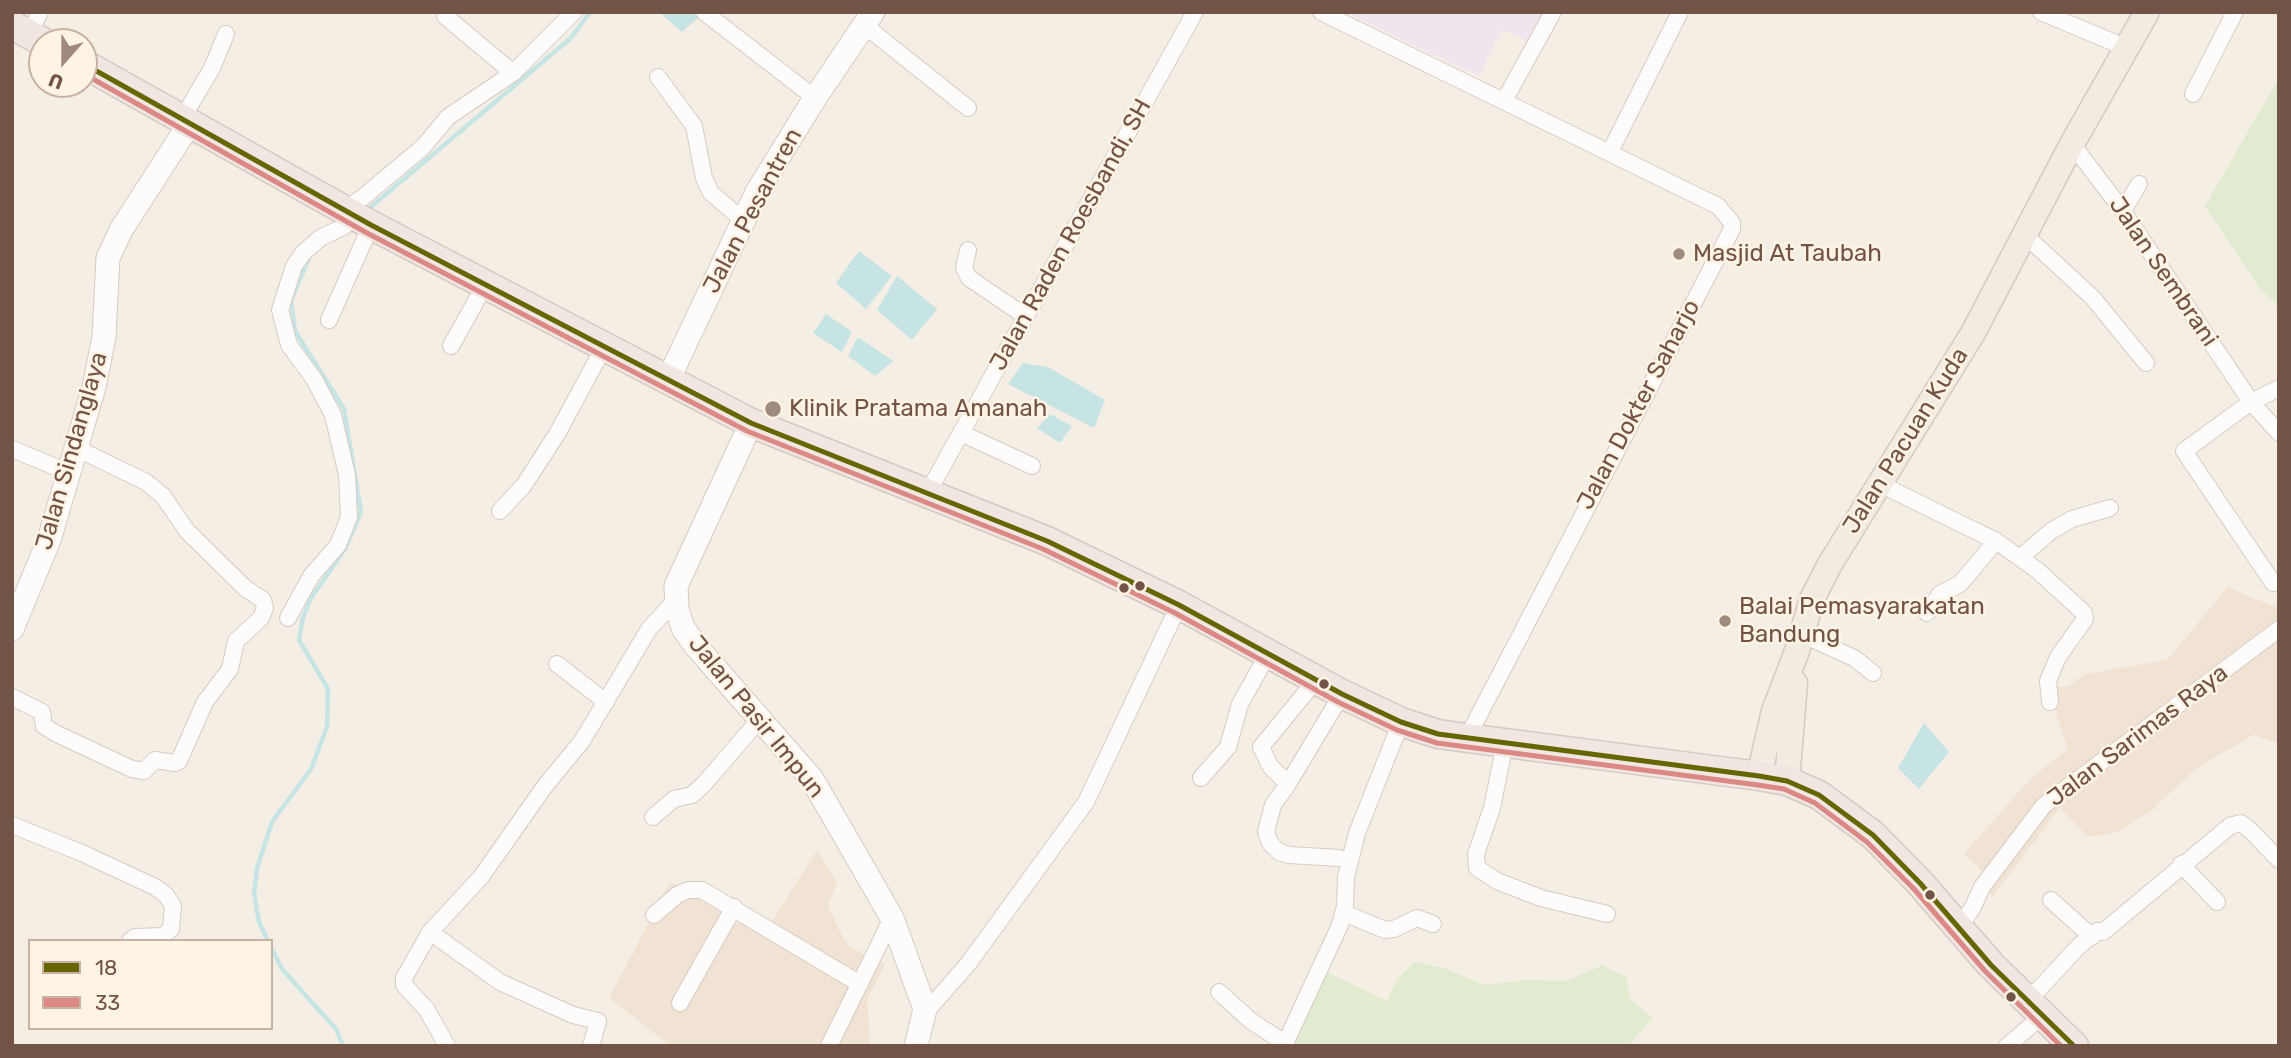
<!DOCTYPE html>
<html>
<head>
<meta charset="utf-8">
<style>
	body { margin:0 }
	#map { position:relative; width:2291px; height:1058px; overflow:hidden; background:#f5eee5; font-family:Rubik,sans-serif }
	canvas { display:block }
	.frame { position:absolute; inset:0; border:14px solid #715446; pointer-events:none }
	.legend { position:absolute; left:28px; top:939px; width:245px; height:91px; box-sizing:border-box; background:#fff3e4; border:2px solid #c6b3a5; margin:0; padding:9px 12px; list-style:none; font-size:21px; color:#715446 }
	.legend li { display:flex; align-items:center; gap:14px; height:35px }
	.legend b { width:35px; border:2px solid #c6b3a5 }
	.north { position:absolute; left:28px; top:28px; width:70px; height:70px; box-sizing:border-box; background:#fff3e4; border:2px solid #c6b3a5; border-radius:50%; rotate:201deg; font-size:19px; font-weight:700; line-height:28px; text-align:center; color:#715446 }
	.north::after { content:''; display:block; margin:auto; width:24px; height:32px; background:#9f8a7e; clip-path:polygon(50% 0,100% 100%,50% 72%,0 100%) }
</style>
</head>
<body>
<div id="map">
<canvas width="2291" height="1058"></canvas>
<div class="frame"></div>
<ul class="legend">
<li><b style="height:9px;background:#660"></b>18</li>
<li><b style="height:9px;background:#dc8884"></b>33</li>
</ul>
<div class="north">U</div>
</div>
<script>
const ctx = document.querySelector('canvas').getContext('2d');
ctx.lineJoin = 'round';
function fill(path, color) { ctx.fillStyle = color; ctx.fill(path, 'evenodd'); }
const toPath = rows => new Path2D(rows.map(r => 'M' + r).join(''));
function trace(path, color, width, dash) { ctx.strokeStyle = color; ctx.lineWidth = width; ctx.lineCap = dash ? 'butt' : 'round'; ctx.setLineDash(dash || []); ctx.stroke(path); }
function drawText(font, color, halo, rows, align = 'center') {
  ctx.font = font + ' Rubik,sans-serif'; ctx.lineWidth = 5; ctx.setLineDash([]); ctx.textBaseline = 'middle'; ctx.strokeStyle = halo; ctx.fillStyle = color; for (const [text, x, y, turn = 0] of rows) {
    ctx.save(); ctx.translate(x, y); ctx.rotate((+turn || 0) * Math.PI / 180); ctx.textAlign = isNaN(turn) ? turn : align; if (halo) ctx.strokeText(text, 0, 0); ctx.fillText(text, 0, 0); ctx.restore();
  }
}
const residential = toPath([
	[2228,587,2273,606,2279,603,2279,744,2254,735,2199,766,2152,810,2115,833,2088,837,2060,808,1993,896,1976,882,1983,872,1964,854,2031,778,2068,749,2052,702,2050,686,2068,687,2085,674,2167,660],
	[817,850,837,883,828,906,848,947,885,964,867,1000,870,1046,671,1046,609,998,670,882,680,887,713,888,771,923]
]);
const education = toPath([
	[1345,12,1549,12,1533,43,1502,29,1479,76]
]);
const green = toPath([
	[2279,78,2279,307,2259,287,2205,206],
	[1415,962,1443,968,1486,985,1527,980,1566,981,1602,965,1626,977,1631,1000,1653,1018,1628,1046,1291,1046,1325,971,1387,1001,1398,978]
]);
const water = toPath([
	[697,12,701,15,682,32,660,13],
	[859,251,892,276,866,309,836,283],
	[897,276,937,309,912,340,877,310],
	[826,314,852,332,842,352,813,333],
	[858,337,893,361,875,376,848,356],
	[1023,363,1048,367,1105,400,1094,428,1008,384],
	[1050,414,1072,426,1060,443,1037,428],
	[1924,723,1949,752,1919,789,1898,768]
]);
const stream = toPath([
	[366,211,571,38,590,12],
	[268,941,259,922,254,893,257,868,272,822,311,769,327,727,328,689,299,640,303,617,311,598,345,549,361,512,344,409,295,331,291,300,309,258],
	[271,947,282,969,336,1029,343,1046]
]);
const street = toPath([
	[704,12,815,98],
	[1321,12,1718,206,1732,223,1732,229,1467,738],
	[2041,12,2127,48],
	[445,16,513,73],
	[864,25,968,108],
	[29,34,40,12],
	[658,77,694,126,704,178,711,193,744,221],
	[2193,94,2235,12],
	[1504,101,1553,12],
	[182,119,212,68,226,34],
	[2072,144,2123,211,2251,402,2279,433],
	[1610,152,1680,12],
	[344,210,362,198,423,147,448,117,513,73,574,12],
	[2123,211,2139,184],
	[2026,236,2093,298,2146,363],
	[968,250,964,268,969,278,1025,316],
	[329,320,371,225],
	[451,346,485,285],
	[961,433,1032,466],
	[12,449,68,472],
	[1880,484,1996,541,2037,570,2084,613,2085,619,2058,657,2048,681,2050,702],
	[927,494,1195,12],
	[500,511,524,485,557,434,604,347],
	[2021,557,2051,531,2072,519,2110,508],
	[2273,583,2184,451,2251,402,2279,388],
	[1927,613,1940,594,1960,584,1996,541],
	[288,618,311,576,338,545,349,517,347,475,333,415,314,379,289,345,280,310,294,266,303,253,320,238,343,227,355,216],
	[1801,634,1854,658,1873,673],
	[557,664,606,702],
	[1316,680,1261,747,1270,766,1288,784,1273,805,1266,832,1270,843,1279,852,1289,855,1339,858],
	[12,697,42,712,44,726,57,734,132,769,144,771,155,760,175,763,179,761,205,702,230,669,236,641,261,618,265,608,263,600,245,588,187,531,163,496,146,482,76,448],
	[1505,743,1492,808,1476,854,1477,868,1497,881,1541,898,1607,914],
	[1201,778,1228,747,1240,704,1268,654],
	[1288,784,1342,694],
	[653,817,674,799,692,795,704,784,760,719],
	[12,825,82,853,155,887,166,895,173,906,171,929,163,936,135,937,130,941],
	[2181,864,2217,902],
	[2051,900,2092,937],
	[1344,913,1385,930,1394,929,1417,918,1433,924],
	[654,915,677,895,688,890,702,890,860,984],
	[1958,929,1973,907,1982,887,2044,805,2279,629],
	[430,932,500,982,573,1015,598,1021,591,1046],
	[1219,992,1251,1021,1285,1043],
	[2027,1002,2079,946,2097,931,2103,932,2230,826,2241,823,2250,830,2279,860],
	[680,1003,734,907],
	[925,1013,968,964,1086,802,1179,605],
	[447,1046,427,1010,404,985,404,978,430,932,481,877,545,786,582,741,649,629,675,601],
	[829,1046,892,918],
	[1284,1046,1340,925,1345,906,1346,877,1357,833,1401,722],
	[2007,1046,2041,1017]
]);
const secondary = toPath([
	[668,380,757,192,815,98,873,12],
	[751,423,676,586,677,609,683,628,695,645,812,779,892,918,925,1009,916,1046],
	[12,629,49,540,94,387,104,337,108,258,121,230,190,123]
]);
const primary = toPath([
	[1759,776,1774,711,1797,651,1812,599,1830,564,1973,333,2072,144,2147,12],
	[1787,781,1795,683]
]);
const highway = toPath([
	[12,25,43,42],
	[84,64,371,225,751,423,1047,541,1179,605,1342,694,1401,722,1438,734,1467,738,1759,776,1787,781,1819,795,1873,835,1920,883,1991,965,2074,1046]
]);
const bus1 = toPath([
	[84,64,371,225,751,423,1047,541,1179,605,1342,694,1401,722,1438,734,1759,776,1787,781,1819,795,1873,835,1920,883,1991,965,2074,1046]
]);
const bus2 = toPath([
	[84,74,367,233,747,431,1043,549,1175,613,1338,702,1397,730,1437,743,1758,785,1784,789,1815,803,1867,842,1914,889,1985,971,2061,1046]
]);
const markers = [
	[1679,254,7,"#9f8a7e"],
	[773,409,9,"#9f8a7e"],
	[1140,586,6,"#715446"],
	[1124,588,6,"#715446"],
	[1725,621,7,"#9f8a7e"],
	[1324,684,6,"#715446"],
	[1930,895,6,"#715446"],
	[2011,997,6,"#715446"]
];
const streetNames = [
	["Jalan Pesantren",753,211,-62],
	["Jalan Raden Roesbandi, SH",1071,235,-61],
	["Jalan Sembrani",2163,272,56],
	["Jalan Dokter Saharjo",1639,405,-62],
	["Jalan Pacuan Kuda",1906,441,-58],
	["Jalan Sindanglaya",72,451,-74],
	["Jalan Pasir Impun",756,717,51],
	["Jalan Sarimas Raya",2138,736,-37]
];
const poiNames = [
	["Masjid At Taubah",1693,254],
	["Klinik Pratama Amanah",789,409],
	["Balai Pemasyarakatan",1739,607],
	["Bandung",1739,635]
];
fill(residential, '#f1e3d4');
fill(education, '#f0e4ef');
fill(green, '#e1ebcf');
fill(water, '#c7e4e5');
trace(stream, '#c7e4e5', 4.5);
trace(street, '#d6cbc3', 18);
trace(secondary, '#d5cac2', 25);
trace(primary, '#d4c9c3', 27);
trace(highway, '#d4c9c3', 31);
trace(street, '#fefcfb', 16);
trace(secondary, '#fefcfb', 23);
trace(primary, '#f2ebe2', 24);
trace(highway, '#f0e6e2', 28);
trace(bus1, '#660', 5);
trace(bus2, '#dc8884', 5);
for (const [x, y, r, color] of markers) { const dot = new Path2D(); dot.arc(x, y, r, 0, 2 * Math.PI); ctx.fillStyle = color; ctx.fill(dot); trace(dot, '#fff3e4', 2.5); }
drawText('24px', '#715446', '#fff3e4', streetNames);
drawText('24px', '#715446', '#fff3e4', poiNames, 'left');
</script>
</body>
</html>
